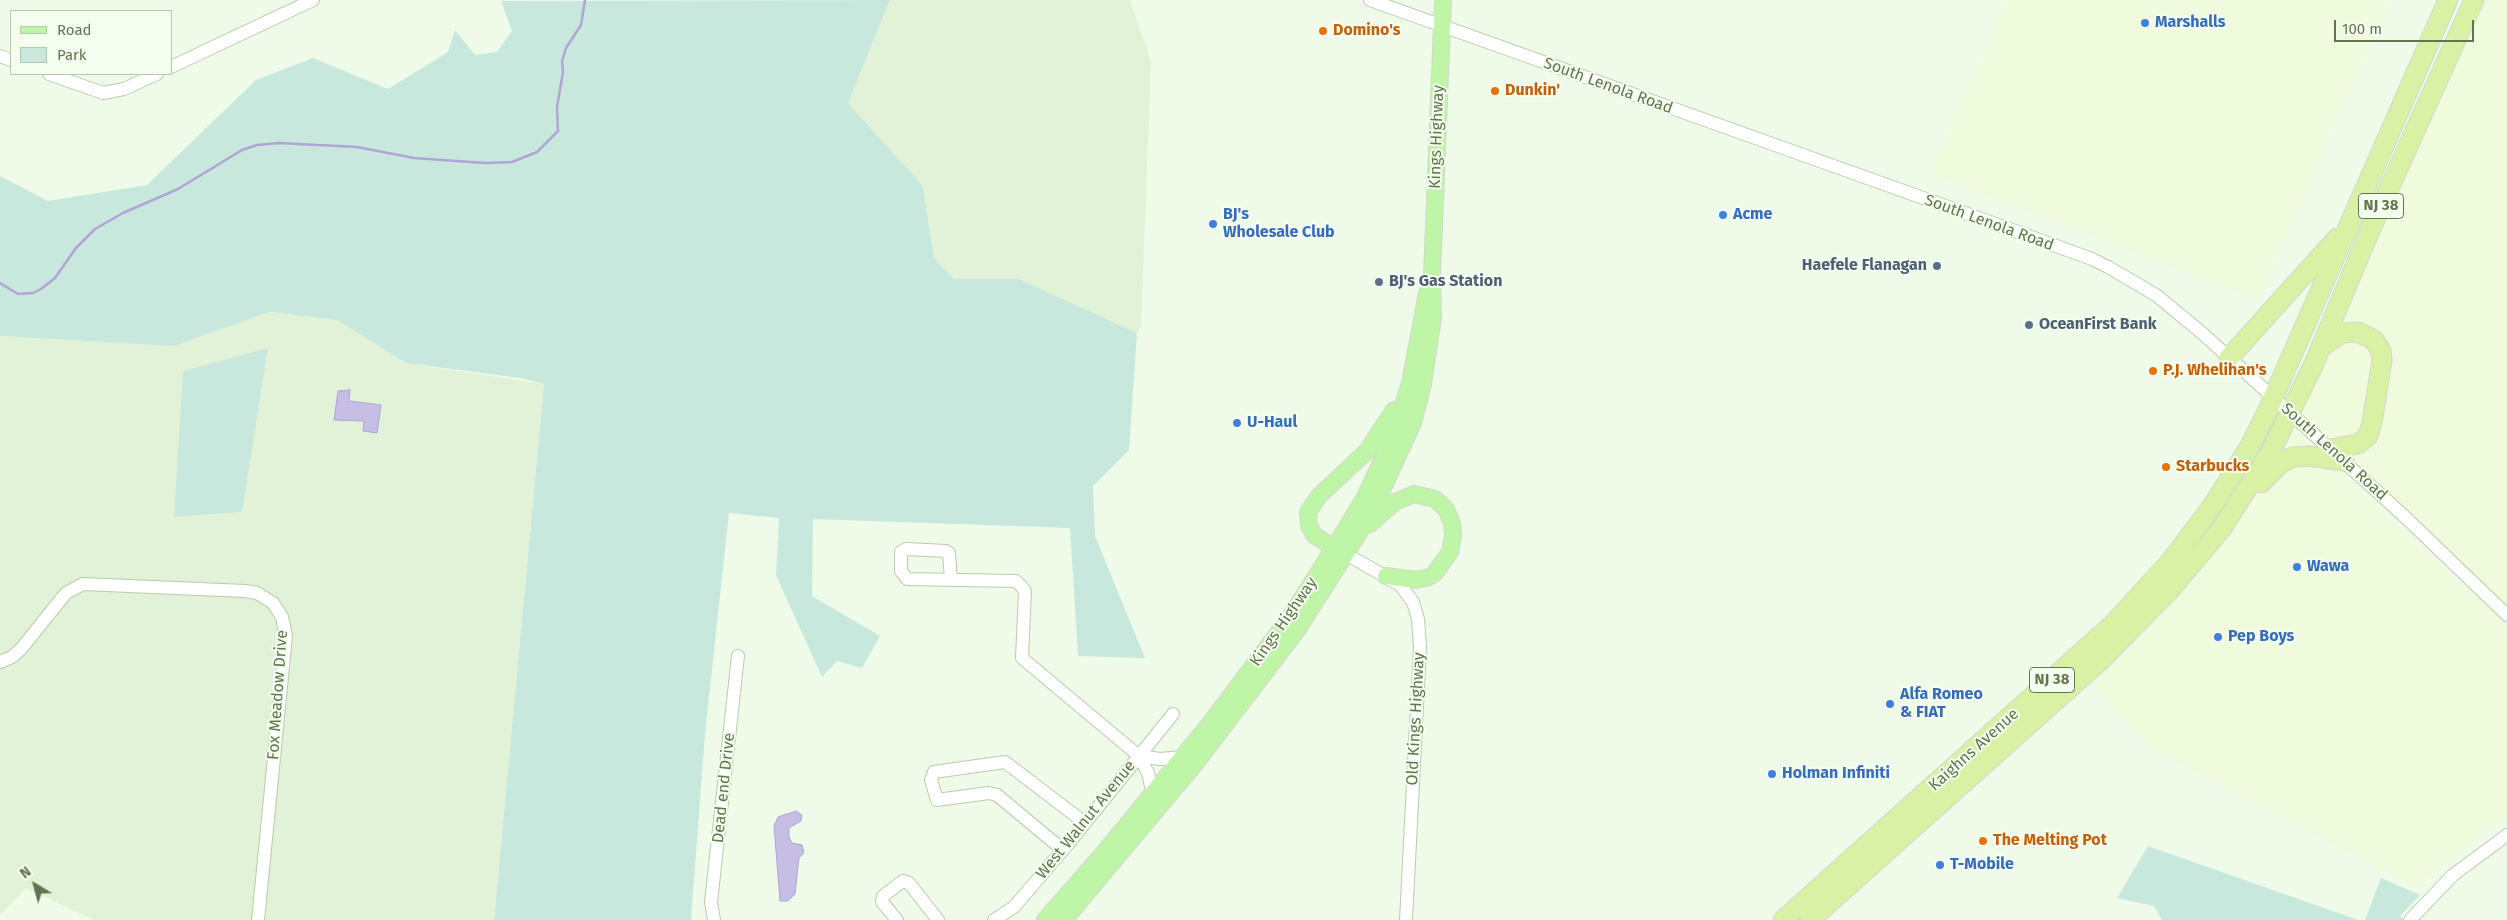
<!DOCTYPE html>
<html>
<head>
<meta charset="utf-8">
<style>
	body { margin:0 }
	#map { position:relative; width:2507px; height:920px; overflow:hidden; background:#effbe9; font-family:"Fira Sans",sans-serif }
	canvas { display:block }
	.legend { position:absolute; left:10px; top:10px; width:162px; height:65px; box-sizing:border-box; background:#f4feef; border:1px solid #bac7af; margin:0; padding:6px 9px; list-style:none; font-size:15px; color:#64744e }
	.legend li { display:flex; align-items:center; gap:10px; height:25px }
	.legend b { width:25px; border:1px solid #bac7af }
	.north { position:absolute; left:10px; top:860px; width:50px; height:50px; -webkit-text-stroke:4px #f4feef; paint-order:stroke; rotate:323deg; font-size:14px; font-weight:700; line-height:20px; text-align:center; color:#64744e }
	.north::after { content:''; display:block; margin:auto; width:18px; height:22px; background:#64744e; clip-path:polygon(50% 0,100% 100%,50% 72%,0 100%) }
	.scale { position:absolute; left:2334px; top:20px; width:140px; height:22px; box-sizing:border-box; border:2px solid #64744e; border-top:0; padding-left:6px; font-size:15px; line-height:18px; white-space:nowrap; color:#64744e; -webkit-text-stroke:4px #f4feef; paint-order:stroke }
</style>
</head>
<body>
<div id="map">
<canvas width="2507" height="920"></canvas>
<ul class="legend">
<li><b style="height:6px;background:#bff5a6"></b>Road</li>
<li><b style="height:14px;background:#c8e8dd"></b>Park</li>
</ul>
<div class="north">N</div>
<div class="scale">100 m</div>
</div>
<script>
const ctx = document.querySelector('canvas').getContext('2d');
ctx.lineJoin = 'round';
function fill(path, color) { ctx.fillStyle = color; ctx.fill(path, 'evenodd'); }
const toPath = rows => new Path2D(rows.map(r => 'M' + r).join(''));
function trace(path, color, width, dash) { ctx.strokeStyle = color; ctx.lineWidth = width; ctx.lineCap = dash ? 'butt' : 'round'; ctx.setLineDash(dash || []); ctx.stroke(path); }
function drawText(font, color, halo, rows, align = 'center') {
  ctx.font = font + ' "Fira Sans",sans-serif'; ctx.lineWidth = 4; ctx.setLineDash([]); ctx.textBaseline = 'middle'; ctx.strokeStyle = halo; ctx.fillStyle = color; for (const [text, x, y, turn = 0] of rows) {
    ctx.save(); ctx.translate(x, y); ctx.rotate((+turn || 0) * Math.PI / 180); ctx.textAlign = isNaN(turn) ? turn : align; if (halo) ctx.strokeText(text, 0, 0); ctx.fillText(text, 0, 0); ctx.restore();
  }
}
const residential = toPath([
	[890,0,1130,0,1151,61,1141,327,1137,333,1019,279,954,279,934,258,923,186,848,103],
	[268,312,337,320,406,363,544,384,494,920,94,920,26,888,0,915,0,336,174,346]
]);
const commercial = toPath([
	[2006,0,2390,0,2258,301,1930,173],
	[2474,0,2507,0,2507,616,2291,413],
	[2290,428,2507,625,2507,816,2414,887,2150,748,2090,683,2179,588]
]);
const green = toPath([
	[890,0,848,103,923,186,934,258,954,279,1019,279,1137,333,1129,450,1093,486,1095,536,1145,658,1078,656,1070,528,813,519,812,596,880,636,862,668,837,661,822,677,776,575,779,518,729,513,705,734,691,920,494,920,544,384,520,378,406,363,337,320,269,312,174,346,0,336,0,176,48,201,147,185,256,80,313,58,388,89,448,52,455,30,475,55,497,52,512,31,501,1],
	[268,348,242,512,174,517,183,371],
	[2148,846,2358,920,2162,920,2154,906,2117,898],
	[2381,878,2420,895,2400,916,2404,920,2365,920]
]);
const water = toPath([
	[350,390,349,401,381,405,377,433,363,431,364,421,334,420,338,391,350,390],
	[796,811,802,815,801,821,789,828,789,837,792,843,802,845,804,853,799,858,795,894,788,901,780,901,774,826,778,817,796,811]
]);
const stream = toPath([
	[0,283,18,294,33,293,41,289,55,278,76,248,95,229,123,213,178,189,242,150,257,145,279,143,357,147,414,158,485,163,512,162,537,152,558,131,557,107,563,72,562,61,566,48,581,25,585,0]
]);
const minor = toPath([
	[1370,0,1993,223,2092,259,2108,267,2156,295,2202,333,2404,516,2507,615],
	[0,56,11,60],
	[171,67,313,0],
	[49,74,103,93,124,89,157,74],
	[1339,550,1400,585,1413,602,1418,619,1420,647,1406,920],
	[951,580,949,553,946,551,906,549,901,552,901,571,907,579,1016,581,1021,586,1025,591,1022,658,1139,756,1148,773,1153,795],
	[0,662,12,657,21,649,66,593,83,584,245,591,257,593,273,603,282,617,286,636,258,920],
	[1139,756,1160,759,1183,757],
	[1063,850,997,795,989,793,937,800,931,780,934,772,1005,762,1085,823],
	[714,920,711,902,738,656],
	[897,920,882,902,883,896,903,881,909,883,938,920],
	[994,920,1014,907,1068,844,1173,714],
	[2410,920,2453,875,2507,835]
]);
const major = toPath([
	[1370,524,1395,502,1414,494,1435,499,1446,509,1452,523,1453,536,1450,552,1435,573,1429,577,1416,580,1386,576],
	[1334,548,1314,535,1309,525,1308,512,1319,496,1367,451,1394,410],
	[1045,920,1102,855,1209,725,1290,617,1334,548,1365,497,1395,432,1410,383,1427,293],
	[1064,920,1195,764,1298,629,1371,514,1413,423,1423,384,1433,318,1432,274,1443,0]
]);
const highway = toPath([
	[2321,347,2342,333,2358,332,2374,340,2381,351,2382,360,2372,423,2368,436,2358,444,2330,449],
	[2229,358,2337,238],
	[2261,483,2281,463,2293,457,2308,456,2344,461],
	[1783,920,2113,624,2169,563,2211,508,2250,446,2267,412,2448,0],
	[1810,920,2100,661,2169,591,2222,528,2271,451,2312,368,2373,224,2474,0]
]);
const markers = [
	[2145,23,5,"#3f7fe0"],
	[1323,31,5,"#e8710a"],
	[1495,91,5,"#e8710a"],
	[1723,215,5,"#3f7fe0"],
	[1213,224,5,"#3f7fe0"],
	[1937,266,5,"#5c6f8a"],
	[1379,282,5,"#5c6f8a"],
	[2029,325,5,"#5c6f8a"],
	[2153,371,5,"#e8710a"],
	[1237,423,5,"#3f7fe0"],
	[2166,467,5,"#e8710a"],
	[2297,567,5,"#3f7fe0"],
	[2218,637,5,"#3f7fe0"],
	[1890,704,5,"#3f7fe0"],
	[1772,774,5,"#3f7fe0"],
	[1983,841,5,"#e8710a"],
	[1940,865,5,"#3f7fe0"]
];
const shields = [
	[2381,206,45],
	[2052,680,45]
];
const shieldNames = [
	["NJ 38",2381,206],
	["NJ 38",2052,680]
];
const shopNames = [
	["Marshalls",2155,23],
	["BJ's",1223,215],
	["Wholesale Club",1223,233],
	["Acme",1733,215],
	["U-Haul",1247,423],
	["Wawa",2307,567],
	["Pep Boys",2228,637],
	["Alfa Romeo",1900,695],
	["& FIAT",1900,713],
	["Holman Infiniti",1782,774],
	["T-Mobile",1950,865]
];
const foodNames = [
	["Domino's",1333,31],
	["Dunkin'",1505,91],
	["P.J. Whelihan's",2163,371],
	["Starbucks",2176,467],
	["The Melting Pot",1993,841]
];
const streetNames = [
	["South Lenola Road",1608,86,20],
	["Kings Highway",1437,137,-88],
	["South Lenola Road",1989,223,20],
	["South Lenola Road",2334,452,42],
	["Kings Highway",1284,622,-55],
	["Fox Meadow Drive",278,695,-86],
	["Old Kings Highway",1416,719,-87],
	["Kaighns Avenue",1974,750,-42],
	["Dead end Drive",724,788,-84],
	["West Walnut Avenue",1086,820,-51]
];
const serviceNames = [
	["Haefele Flanagan",1927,266,"right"],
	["BJ's Gas Station",1389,282],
	["OceanFirst Bank",2039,325]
];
fill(residential, '#e2f2d8');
fill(commercial, '#f0fbde');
fill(green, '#c8e8dd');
fill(water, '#c6bee4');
trace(water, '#b0a5d5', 1);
trace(stream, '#b0a5d5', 2.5);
trace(minor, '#bbcaac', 14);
trace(major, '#d4d8cd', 18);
trace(highway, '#d4d8cd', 21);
trace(minor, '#fff', 12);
trace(major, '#bff5a6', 16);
trace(highway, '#d8f1a4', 19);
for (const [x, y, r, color] of markers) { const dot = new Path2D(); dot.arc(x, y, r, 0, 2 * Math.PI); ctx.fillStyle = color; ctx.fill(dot); trace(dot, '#f4feef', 2); }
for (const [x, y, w] of shields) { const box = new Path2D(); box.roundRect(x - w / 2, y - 12.5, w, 25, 4); ctx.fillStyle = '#f4feef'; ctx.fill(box); trace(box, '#64744e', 1); }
drawText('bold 15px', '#64744e', null, shieldNames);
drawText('bold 16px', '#366cbe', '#f4feef', shopNames, 'left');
drawText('bold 16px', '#c56008', '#f4feef', foodNames, 'left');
drawText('16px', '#64744e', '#f4feef', streetNames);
drawText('bold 16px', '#4e5e75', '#f4feef', serviceNames, 'left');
</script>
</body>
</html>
